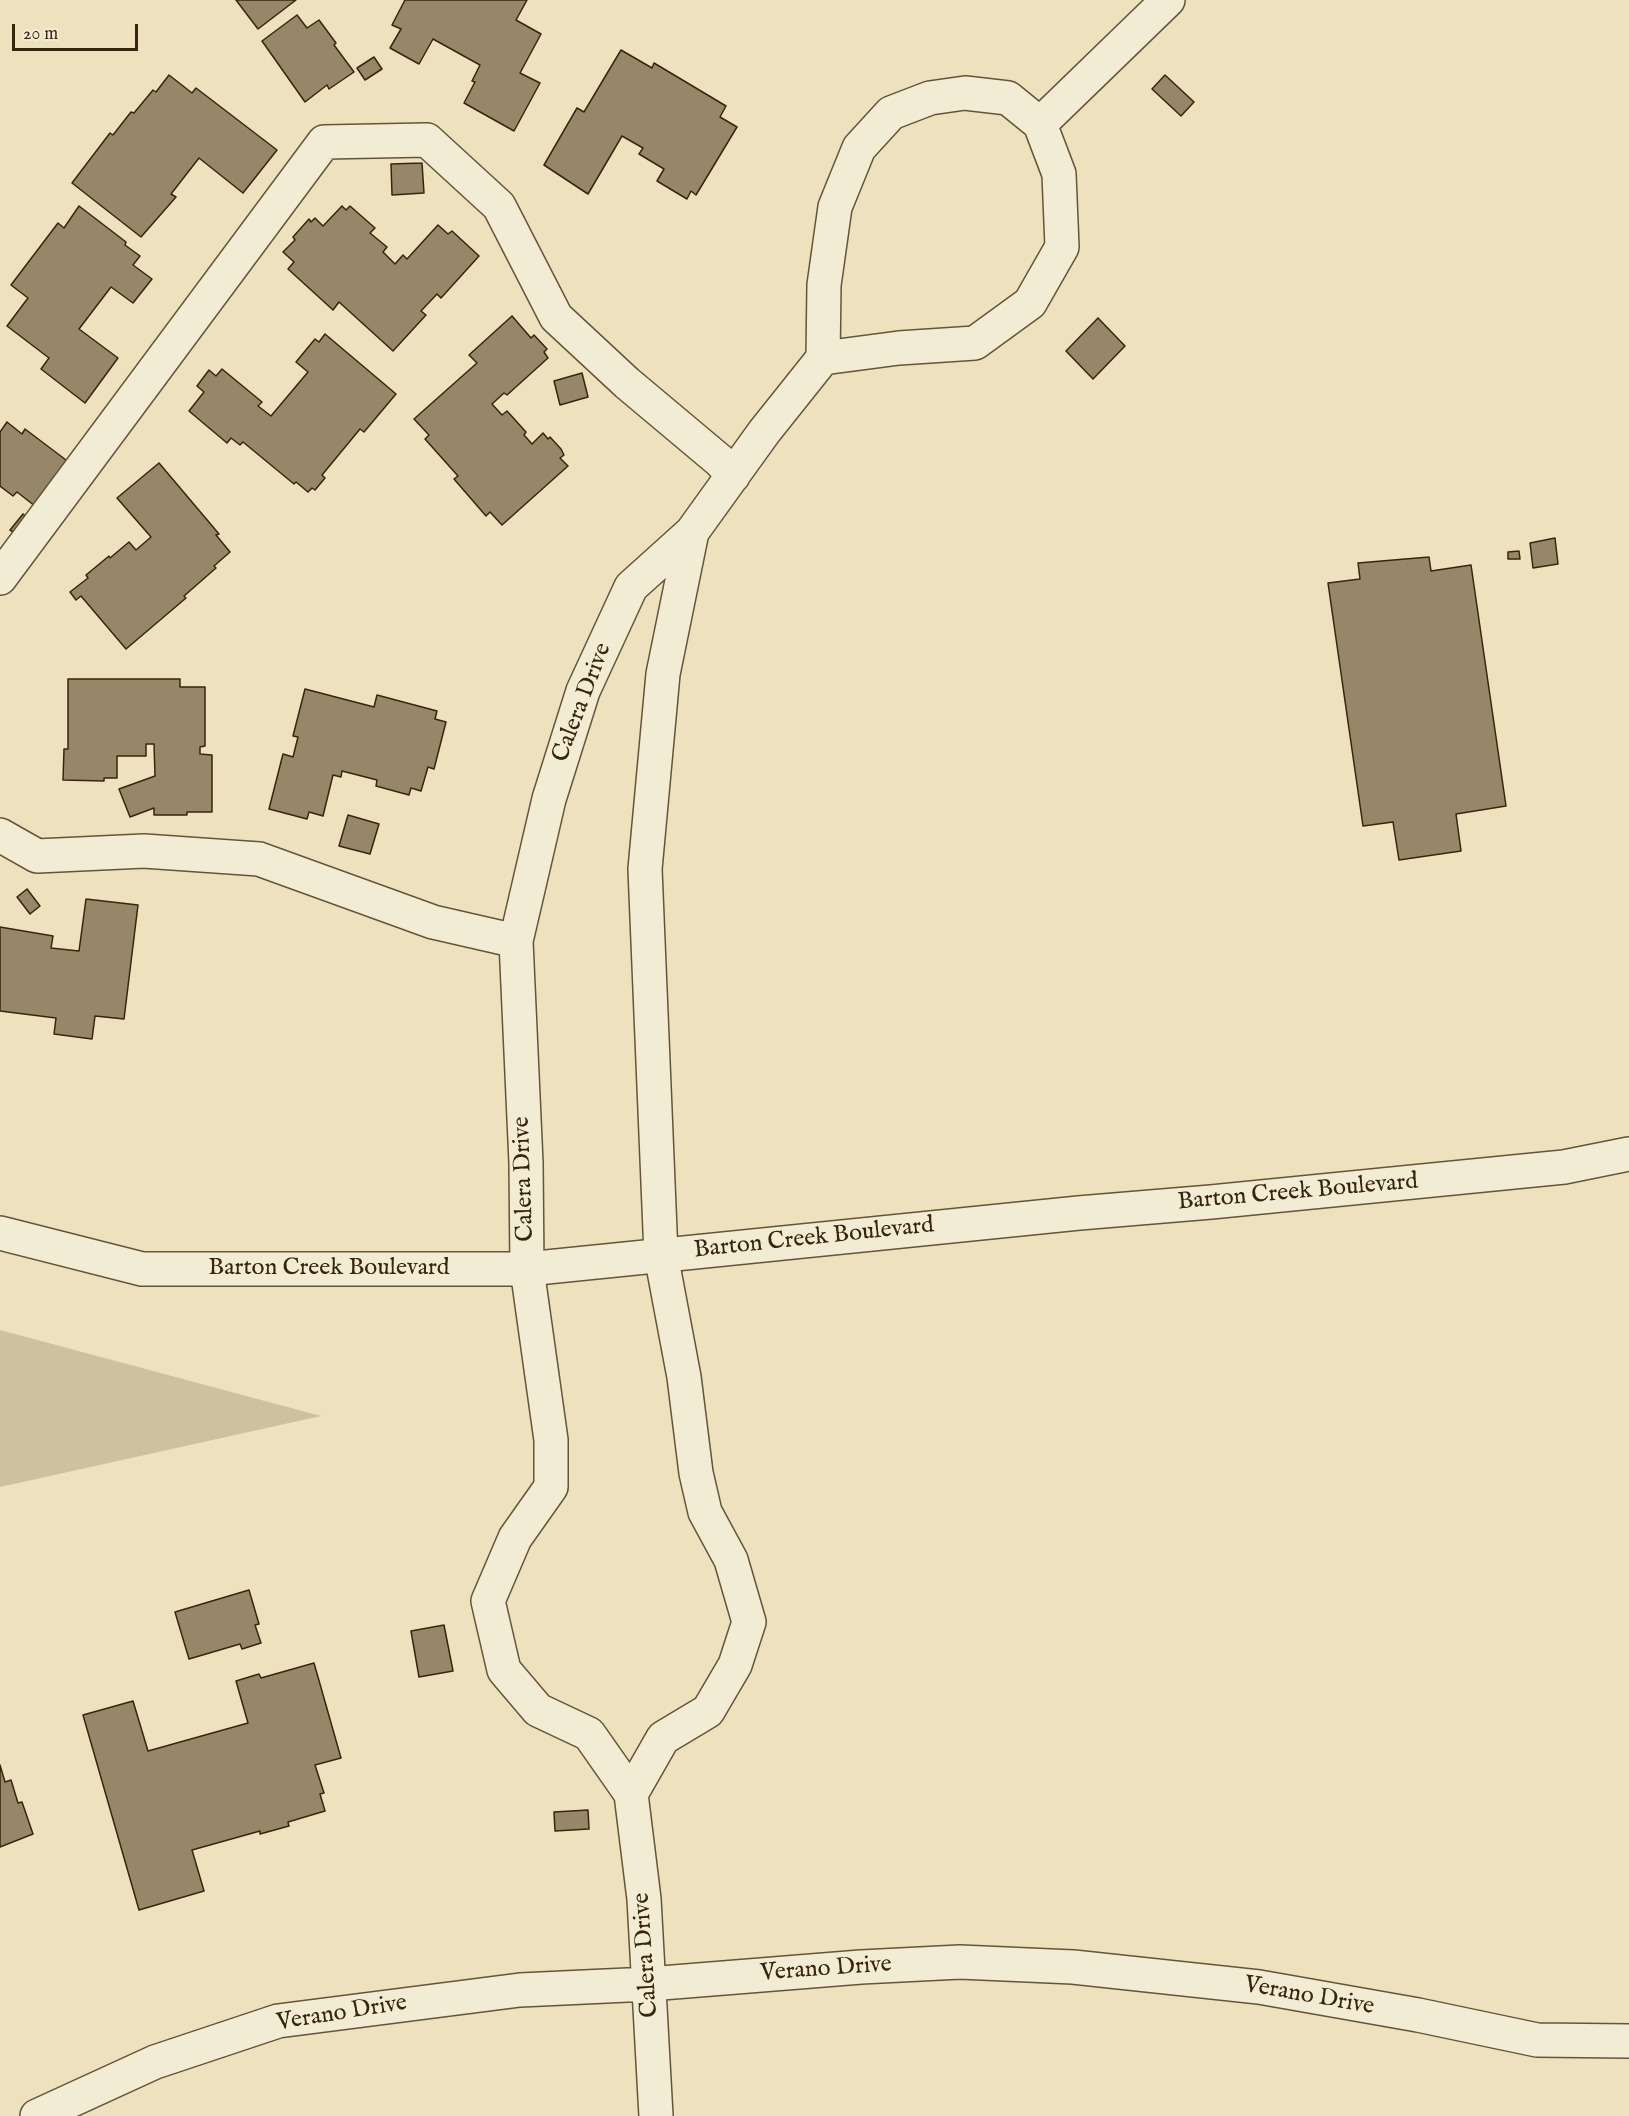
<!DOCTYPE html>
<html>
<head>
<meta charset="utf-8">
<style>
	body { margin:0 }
	#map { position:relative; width:1629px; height:2116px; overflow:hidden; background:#ede1be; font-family:"IM FELL English",serif }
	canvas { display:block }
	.scale { position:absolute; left:12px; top:24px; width:126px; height:27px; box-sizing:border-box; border:3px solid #38250d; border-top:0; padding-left:8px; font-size:18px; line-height:21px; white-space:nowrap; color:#38250d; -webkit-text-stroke:4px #f3ecd5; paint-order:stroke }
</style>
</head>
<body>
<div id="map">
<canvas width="1629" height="2116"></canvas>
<div class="scale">20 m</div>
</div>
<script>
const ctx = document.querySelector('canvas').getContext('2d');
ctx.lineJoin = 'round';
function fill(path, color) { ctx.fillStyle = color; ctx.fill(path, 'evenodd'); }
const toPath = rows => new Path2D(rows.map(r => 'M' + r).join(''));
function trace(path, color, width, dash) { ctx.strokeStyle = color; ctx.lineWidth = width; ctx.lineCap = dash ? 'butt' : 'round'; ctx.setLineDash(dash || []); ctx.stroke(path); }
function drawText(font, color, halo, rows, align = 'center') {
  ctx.font = font + ' "IM FELL English",serif'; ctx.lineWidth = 4.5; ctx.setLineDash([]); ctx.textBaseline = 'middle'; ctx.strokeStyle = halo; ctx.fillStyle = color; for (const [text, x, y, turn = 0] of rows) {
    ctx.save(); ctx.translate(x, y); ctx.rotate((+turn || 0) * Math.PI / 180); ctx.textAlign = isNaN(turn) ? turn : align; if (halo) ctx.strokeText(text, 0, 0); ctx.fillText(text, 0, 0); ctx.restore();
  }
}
const green = toPath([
	[0,1330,321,1416,0,1487]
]);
const building = toPath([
	[236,0,296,0,258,29,236,0],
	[405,0,527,0,516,20,541,34,520,73,540,83,514,131,464,103,475,82,472,81,480,65,433,39,419,64,390,48,401,29,392,25,405,0],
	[297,15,307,28,319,20,336,43,334,45,354,72,329,89,327,85,305,102,262,41,297,15],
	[621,50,652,68,654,63,726,106,720,117,737,127,696,195,691,191,687,199,657,181,664,169,639,154,643,148,622,136,588,194,544,165,577,108,584,112,621,50],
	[374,57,382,69,365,80,357,68,374,57],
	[169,75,192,93,196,88,277,150,243,193,199,158,171,194,176,197,141,237,72,183,110,133,113,135,131,112,134,113,153,90,156,92,169,75],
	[1165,75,1194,102,1181,116,1152,89,1165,75],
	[422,163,424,193,392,195,391,164,422,163],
	[79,206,126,242,125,245,140,256,133,265,152,279,133,303,111,287,79,329,118,358,85,403,41,369,49,358,7,326,28,298,11,285,58,223,64,228,79,206],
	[342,206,346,210,350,206,375,228,370,233,387,247,383,252,395,264,403,255,407,259,438,225,448,234,452,231,479,256,441,298,437,294,421,311,426,315,393,351,339,302,333,310,288,269,294,262,283,252,295,240,293,237,309,219,311,222,315,218,323,226,342,206],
	[512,316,531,338,534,335,547,349,544,352,548,358,507,395,504,393,492,404,502,415,507,411,526,432,524,435,532,444,543,433,548,439,550,437,561,449,564,455,560,458,568,466,502,525,490,512,486,516,454,479,458,476,425,439,429,435,414,419,477,363,469,355,512,316],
	[1098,318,1125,346,1093,379,1066,351,1098,318],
	[325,334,396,394,364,432,360,429,322,475,325,478,315,490,312,488,308,492,296,482,294,484,243,442,240,445,231,438,227,443,189,411,204,392,197,386,209,370,216,376,222,369,262,402,258,406,271,416,308,372,296,362,315,339,319,342,325,334],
	[582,373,588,397,560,405,554,381,582,373],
	[7,422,22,434,25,429,70,463,40,510,17,492,13,496,0,486,0,432,7,422],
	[159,463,219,534,216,535,230,552,214,566,216,568,184,596,186,598,126,649,81,596,76,600,70,592,88,578,86,575,109,556,110,558,129,542,136,550,151,537,117,498,159,463],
	[23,514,33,522,21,537,10,530,23,514],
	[1555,538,1558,564,1533,568,1530,543,1555,538],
	[1519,551,1520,559,1508,559,1508,552,1519,551],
	[1429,557,1431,571,1471,565,1506,806,1456,814,1461,851,1399,860,1393,822,1363,826,1328,583,1360,579,1358,563,1429,557],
	[68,679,180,679,180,687,205,687,205,746,200,747,200,754,212,755,212,812,187,812,187,815,154,815,154,808,130,817,119,789,155,776,154,744,146,744,146,756,117,756,117,778,104,778,104,781,63,780,64,749,68,749,68,679],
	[305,689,374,707,377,695,437,711,435,719,446,722,434,769,428,767,421,791,411,788,409,795,376,786,377,780,342,771,341,777,333,775,323,816,309,812,307,819,269,809,283,754,293,757,298,737,293,736,305,689],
	[348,815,379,824,370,854,339,846,348,815],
	[27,889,40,906,30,914,17,897,27,889],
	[86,899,138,905,124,1019,95,1016,92,1039,54,1034,56,1018,0,1011,0,927,53,936,51,948,79,951,86,899],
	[249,1590,259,1624,255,1625,261,1643,242,1649,240,1644,189,1659,175,1612,249,1590],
	[444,1625,453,1671,419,1677,411,1631,444,1625],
	[314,1663,341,1758,315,1765,324,1793,320,1794,325,1811,288,1822,289,1826,260,1834,260,1831,192,1850,204,1891,139,1910,83,1715,133,1701,148,1751,248,1723,236,1681,259,1674,261,1678,314,1663],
	[0,1765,5,1782,11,1780,18,1803,22,1802,33,1834,0,1847,0,1765],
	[588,1810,589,1829,555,1831,554,1812,588,1810]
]);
const minor = toPath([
	[1040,124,1168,0],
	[0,578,324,142,427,140,499,206,556,317,627,383,720,461,733,476],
	[0,835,37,856,144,851,259,859,433,922,516,941],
	[631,1794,663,1738,708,1711,735,1665,749,1622,731,1560,705,1512,696,1473,684,1377,661,1255,645,869,663,674,692,532],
	[37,2116,155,2062,278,2021,520,1990,649,1984,861,1967,960,1962,1073,1967,1259,1987,1418,2015,1537,2040,1629,2041],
	[656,2116,644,1899,631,1794,589,1734,538,1710,504,1670,488,1601,515,1538,551,1487,551,1440,527,1269,526,1163,516,941,549,799,583,691,631,587,692,532,764,432,823,358,824,285,835,207,859,148,891,113,930,98,965,93,1008,98,1040,124,1059,174,1062,247,1030,303,975,343,899,348,823,358]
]);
const tertiary = toPath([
	[0,1233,142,1269,527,1269,1079,1213,1211,1202,1564,1167,1629,1154]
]);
const streetNames = [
	["Calera Drive",583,703,-69],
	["Calera Drive",525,1179,-92],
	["Barton Creek Boulevard",1298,1193,-5],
	["Barton Creek Boulevard",814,1239,-6],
	["Barton Creek Boulevard",329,1269],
	["Calera Drive",647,1955,-94],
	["Verano Drive",826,1970,-4],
	["Verano Drive",1309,1997,10],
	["Verano Drive",342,2014,-9]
];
fill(green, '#cec1a0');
fill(building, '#968769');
trace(building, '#38250d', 1.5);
trace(minor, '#655439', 36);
trace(tertiary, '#655439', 36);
trace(minor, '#f3ecd5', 33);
trace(tertiary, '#f3ecd5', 33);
drawText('24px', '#38250d', '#f3ecd5', streetNames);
</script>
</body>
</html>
